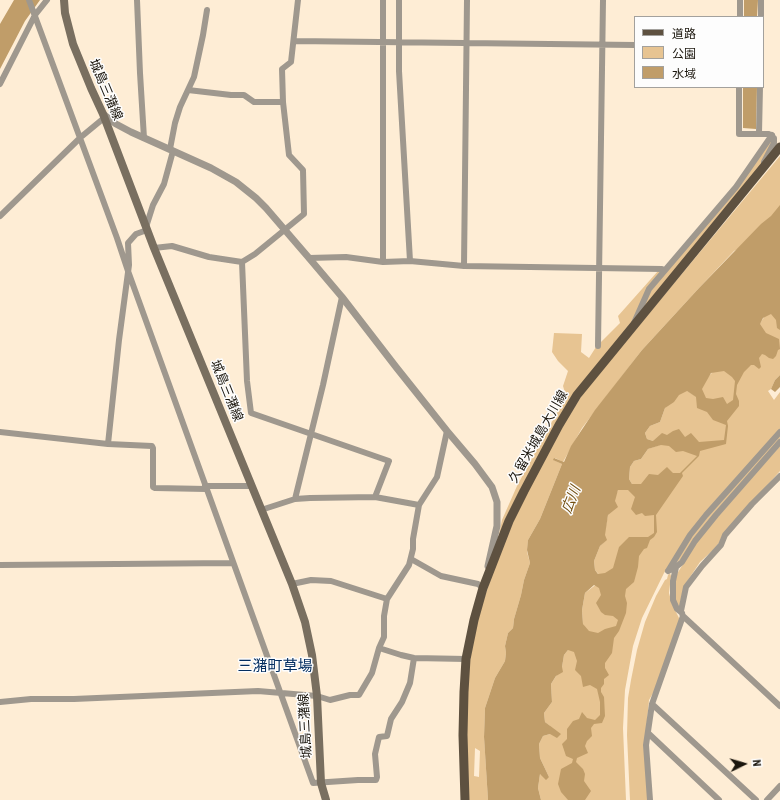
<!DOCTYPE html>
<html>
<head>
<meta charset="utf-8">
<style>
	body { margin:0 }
	#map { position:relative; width:780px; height:800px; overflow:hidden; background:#feedd5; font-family:"Roboto Condensed","Noto Sans JP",sans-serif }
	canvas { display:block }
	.legend { position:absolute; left:634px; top:16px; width:130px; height:72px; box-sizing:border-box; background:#fdfdfd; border:1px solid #a3a19d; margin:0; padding:5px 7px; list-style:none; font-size:12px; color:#1b160d }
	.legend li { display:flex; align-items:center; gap:8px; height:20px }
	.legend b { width:20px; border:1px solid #a3a19d }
	.north { position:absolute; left:724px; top:744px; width:40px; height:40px; -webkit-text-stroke:3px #fdfdfd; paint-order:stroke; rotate:85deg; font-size:11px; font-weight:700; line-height:16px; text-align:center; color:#1b160d }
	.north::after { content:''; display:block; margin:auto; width:14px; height:18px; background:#1b160d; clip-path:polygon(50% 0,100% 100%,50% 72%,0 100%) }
</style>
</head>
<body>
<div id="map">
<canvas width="780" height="800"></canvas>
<ul class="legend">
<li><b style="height:5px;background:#5e5140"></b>道路</li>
<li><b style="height:11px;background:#e7c492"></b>公園</li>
<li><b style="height:11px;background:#c09d69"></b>水域</li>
</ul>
<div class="north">N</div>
</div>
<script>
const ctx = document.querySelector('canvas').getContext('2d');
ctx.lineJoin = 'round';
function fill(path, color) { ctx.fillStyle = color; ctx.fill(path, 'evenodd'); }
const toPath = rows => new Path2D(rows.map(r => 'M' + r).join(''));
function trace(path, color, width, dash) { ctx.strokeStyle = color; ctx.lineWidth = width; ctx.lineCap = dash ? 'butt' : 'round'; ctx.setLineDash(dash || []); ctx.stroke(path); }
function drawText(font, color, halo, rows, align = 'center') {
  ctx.font = font + ' "Roboto Condensed","Noto Sans JP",sans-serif'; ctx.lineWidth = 3; ctx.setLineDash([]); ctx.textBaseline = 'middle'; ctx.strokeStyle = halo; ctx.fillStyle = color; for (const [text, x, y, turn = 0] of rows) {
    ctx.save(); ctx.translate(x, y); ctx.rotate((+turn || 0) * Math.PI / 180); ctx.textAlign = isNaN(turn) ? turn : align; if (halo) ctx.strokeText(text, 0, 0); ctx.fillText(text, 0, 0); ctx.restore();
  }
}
const green = toPath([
	[772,139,772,144,759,168,636,318,650,290],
	[780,156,780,228,734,251,699,288,642,350,582,428,563,462,555,458,554,460,562,464,540,519,528,540,527,552,530,563,524,580,521,595,514,619,513,628,508,633,505,646,506,653,505,661,495,678,485,708,484,737,488,800,469,800,466,744,467,679,476,623,495,566,522,500,553,441,586,389],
	[475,748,480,751,479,777,474,776],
	[658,271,661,273,630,325,569,401,496,549,502,520,517,486,566,396,563,386,568,371,558,361,552,352,554,333,582,334,581,352,589,358,596,347,620,323,618,316],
	[780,293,780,375,775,380,771,389,768,391,774,400,780,392,780,429,690,532,664,573,642,618,633,646,625,690,623,728,626,800,541,800,538,788,540,774,549,777,540,758,539,744,543,736,550,734,550,726,545,722,544,713,552,702,551,684,562,667,564,655,568,650,590,644,583,624,582,610,585,593,619,567,601,577,595,570,594,561,600,546,606,540,604,535,608,515,618,490,628,490,642,487,632,484,629,479,630,467,634,461,641,459,648,449,671,441,653,441,647,439,645,433,650,426,660,422,665,408,681,387,708,404,698,386,753,334],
	[780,435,780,439,681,559,676,563,691,536],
	[780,446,780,471,722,536,719,543,713,550,700,562,684,586,679,608,676,604,675,577,695,545,710,524],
	[670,573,671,576,669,593,672,604,680,620,656,688,649,700,646,732,648,800,630,800,627,735,628,698,631,680,637,650,645,622,656,596,665,580,667,579,668,575]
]);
const water = toPath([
	[14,0,40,0,25,21,0,69,0,24],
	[744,0,758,0,757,17,744,17],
	[743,87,757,87,756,129,743,128],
	[780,205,780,330,777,328,776,320,771,314,763,318,760,324,766,333,779,339,780,349,778,350,776,356,773,359,769,358,765,355,762,354,759,358,761,367,759,369,754,365,751,365,744,372,737,385,736,394,739,401,739,406,727,421,728,426,726,444,700,451,699,456,682,473,683,476,656,515,657,532,654,537,650,540,647,548,644,549,639,556,638,567,634,582,626,589,625,596,627,603,626,613,619,631,614,638,612,653,605,663,605,668,609,675,604,679,604,684,601,688,601,692,604,697,605,716,602,723,594,724,591,728,592,736,587,741,585,746,588,753,577,758,576,762,583,769,585,774,584,781,591,791,585,800,568,800,561,792,558,784,561,769,572,763,573,759,566,756,562,744,567,739,567,729,573,721,579,719,582,712,587,718,595,720,600,715,600,702,597,689,590,685,583,687,581,676,575,670,577,661,574,652,568,650,564,655,562,667,563,672,556,676,551,684,552,702,544,713,545,722,561,734,557,738,550,734,543,736,539,744,540,758,549,777,546,780,540,774,538,788,541,800,488,800,484,737,485,708,495,678,505,661,506,653,505,646,508,633,513,628,514,619,521,595,524,580,530,563,527,550,528,540,540,519,562,464,553,460,554,458,564,462,571,446,595,410,642,350,699,288,761,224,771,216],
	[724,371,732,377,735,381,733,400,727,404,723,397,713,399,706,398,702,389,711,373],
	[687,391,696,397,697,408,707,412,713,420,726,425,724,440,699,442,691,433,685,437,679,429,673,431,667,435,662,433,653,441,647,439,645,433,650,426,660,422,665,408,674,402,679,395],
	[661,445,669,446,676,452,683,451,697,456,680,473,673,473,667,467,658,475,649,474,641,484,632,484,629,479,630,467,634,461,641,459,648,449],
	[618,490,628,490,635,497,631,509,636,515,642,513,645,516,654,515,654,533,648,537,629,537,619,547,613,568,605,573,598,574,595,570,594,561,600,546,607,540,605,535,608,515,618,507,615,501],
	[594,585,599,588,601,595,596,603,601,612,605,615,613,616,618,620,616,626,605,629,598,633,589,631,583,624,582,610,585,593],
	[780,375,780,387,775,392,771,389,775,380]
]);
const minor = toPath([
	[29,0,117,238,128,271,313,783,358,780,376,780,377,777,375,754,379,737,387,736,391,719,402,702,410,683,414,658],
	[137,0,140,73,144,138],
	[383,0,383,262],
	[399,0,399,71,410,261],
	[740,17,740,0],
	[761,17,761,0],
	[294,41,635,45],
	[0,84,35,15,47,0],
	[739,87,739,134,769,134,774,138,774,143,764,162],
	[188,90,231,95,244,95,254,102,283,102],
	[759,133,760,87],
	[170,149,175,123,180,107,194,77,203,35,207,10],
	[0,216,81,137,104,118],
	[146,227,153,205,164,184,173,151],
	[154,248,172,246,209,257,242,262,255,254,304,214,303,170,289,155,283,102,282,69,291,62,298,0],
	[309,258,346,257,383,262,410,261,464,266,662,269,665,270],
	[242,262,247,381,251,413,389,461,375,497],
	[464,266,467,0],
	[634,323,649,289,736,187,772,135],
	[598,346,603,0],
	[0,432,108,444,152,446,153,448,153,487,155,488,206,489],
	[108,444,119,340,129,265,128,243,136,234,147,230],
	[780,476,752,504,725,535,721,545,702,566,686,587,681,611,683,616,780,706],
	[205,486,251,486],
	[295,499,323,385,342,297],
	[261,510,295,499,310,498,375,497,419,505],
	[411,559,441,576,478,584,483,588],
	[0,565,233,563],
	[676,567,673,581,673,600,677,609,682,613],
	[668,571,690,535,706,515,780,432],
	[668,571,676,567,682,562,695,541,716,515,780,442],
	[292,584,311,580,331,581,387,599],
	[379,648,401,655,414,658,466,659],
	[0,702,31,699,74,699,258,691,317,696,330,700,350,695,359,695,372,673,379,648,384,637,384,616,387,599,409,565,413,549,413,539,419,505,437,477,447,431],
	[652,704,756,800],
	[648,733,719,800],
	[650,800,646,745,652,704,683,616],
	[767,800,780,786]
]);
const tertiary = toPath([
	[103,114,116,124,131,132,211,168,236,182,256,198,266,208,309,258,342,297,396,367,447,431,475,464,492,487,497,502,497,526,488,566]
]);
const secondary = toPath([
	[64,0,65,13,73,44,91,88,103,114,154,248,292,584,305,622,312,655,317,696,321,783,326,800]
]);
const primary = toPath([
	[465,800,463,735,464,692,466,659,474,620,483,588,509,521,524,491,559,425,577,395,780,147]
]);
const streetNames = [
	["城島三潴線",105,90,67],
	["城島三潴線",226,391,68],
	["久留米城島大川線",539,437,-60],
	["城島三潴線",306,726,-93]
];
const waterNames = [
	["広川",572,500,-69]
];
const quarterNames = [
	["三潴町草場",275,667]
];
fill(green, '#e7c492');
fill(water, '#c09d69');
trace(minor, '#9f988e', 6);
trace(tertiary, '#9f988e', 7);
trace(secondary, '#796f60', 8);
trace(primary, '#5e5140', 9);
drawText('13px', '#1b160d', '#fdfdfd', streetNames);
drawText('italic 14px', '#734f10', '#fdfdfd', waterNames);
drawText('15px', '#042e60', '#fdfdfd', quarterNames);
</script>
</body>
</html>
